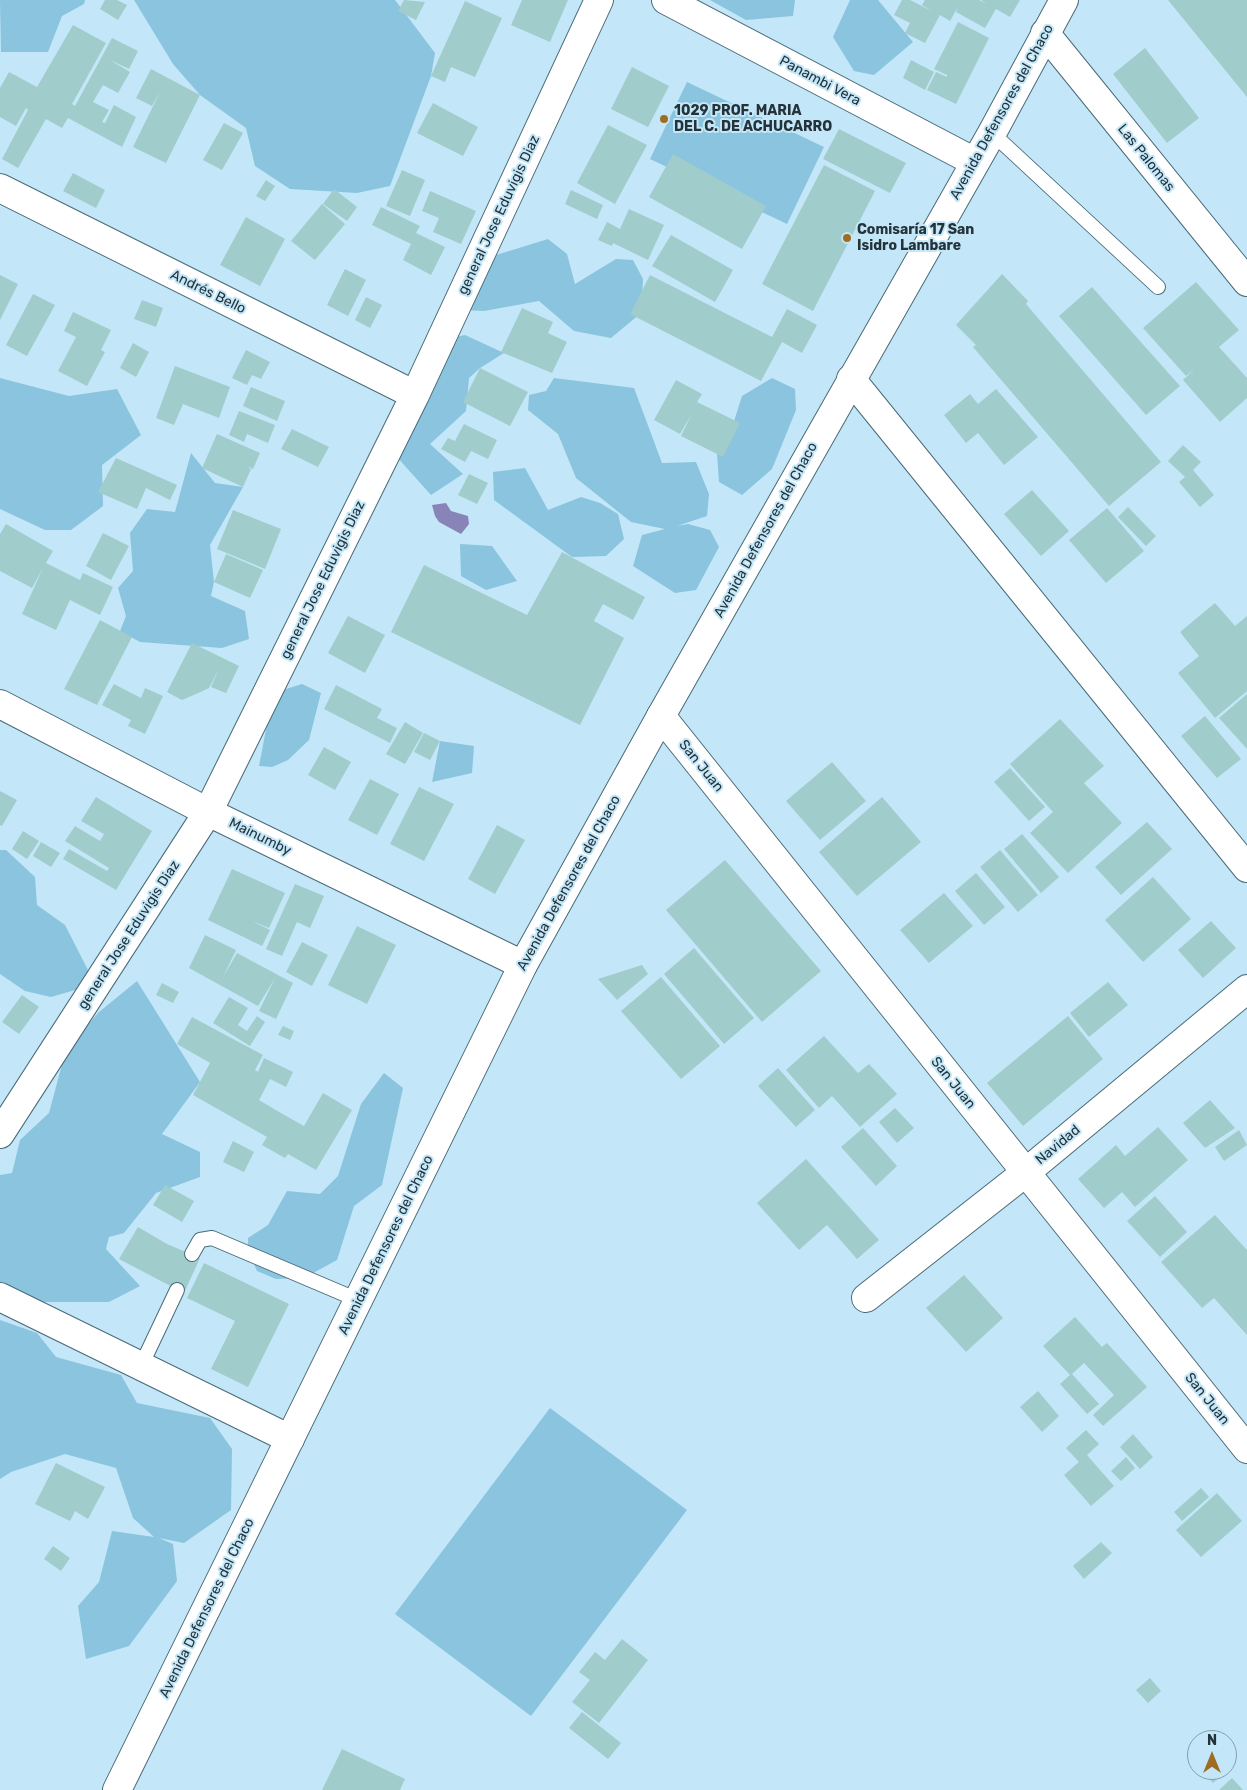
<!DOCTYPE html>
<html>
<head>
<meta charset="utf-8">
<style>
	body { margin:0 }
	#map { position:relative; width:1247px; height:1790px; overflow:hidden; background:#c3e7f8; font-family:Rubik,sans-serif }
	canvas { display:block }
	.north { position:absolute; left:1187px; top:1730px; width:50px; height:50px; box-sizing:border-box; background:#c3e7f8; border:1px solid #839fac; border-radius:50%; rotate:0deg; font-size:14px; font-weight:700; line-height:20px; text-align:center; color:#243239 }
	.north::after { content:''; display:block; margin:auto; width:18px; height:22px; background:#9e6d21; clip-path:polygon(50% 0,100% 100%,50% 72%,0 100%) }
</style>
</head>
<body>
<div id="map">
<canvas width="1247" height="1790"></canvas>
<div class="north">N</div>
</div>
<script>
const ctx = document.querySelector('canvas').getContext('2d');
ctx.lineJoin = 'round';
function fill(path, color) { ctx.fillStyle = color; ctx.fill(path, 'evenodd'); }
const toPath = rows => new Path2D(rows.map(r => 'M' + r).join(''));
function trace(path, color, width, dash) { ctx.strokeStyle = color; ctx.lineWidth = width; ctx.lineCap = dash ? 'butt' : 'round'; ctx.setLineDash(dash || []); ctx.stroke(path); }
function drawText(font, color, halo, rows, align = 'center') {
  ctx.font = font + ' Rubik,sans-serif'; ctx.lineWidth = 4; ctx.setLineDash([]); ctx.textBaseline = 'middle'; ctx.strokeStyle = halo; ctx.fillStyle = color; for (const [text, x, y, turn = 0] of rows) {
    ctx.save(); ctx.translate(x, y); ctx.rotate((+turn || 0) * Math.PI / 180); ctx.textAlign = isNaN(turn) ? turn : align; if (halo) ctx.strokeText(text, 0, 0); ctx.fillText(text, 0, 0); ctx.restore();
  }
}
const green = toPath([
	[0,0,85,0,84,4,62,16,48,52,1,52],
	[134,0,395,0,435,53,431,76,390,186,357,193,290,189,255,166,246,128,200,95,173,64],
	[710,0,795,0,793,16,746,20],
	[850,0,878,0,913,42,874,75,854,71,833,37],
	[687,82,824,147,787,224,650,159],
	[548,239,567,254,575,284,616,259,633,260,643,279,641,313,611,338,574,331,539,301,484,311,463,310,480,260],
	[465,335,504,353,480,368,469,378,466,411,430,444,463,474,431,495,396,456,450,338],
	[0,378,69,396,117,389,141,435,102,465,103,506,71,530,45,530,0,509],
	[554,378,634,388,662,463,696,462,709,494,707,516,677,526,688,524,710,530,719,547,696,590,675,593,633,566,642,535,665,529,631,522,576,478,558,434,528,410,529,395,546,391],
	[772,378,795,389,796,410,772,469,742,495,719,482,717,454,723,456,742,396],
	[191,453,215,483,243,487,210,545,214,582,211,596,245,611,249,639,222,648,140,642,120,631,126,616,118,588,133,571,130,533,147,509,175,512],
	[525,468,548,510,581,497,600,503,618,514,624,539,606,556,572,557,494,500,493,472],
	[460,544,492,546,517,581,486,590,461,576],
	[302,684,321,693,309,740,288,760,272,767,259,766,273,693],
	[440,741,474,746,472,773,432,782],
	[0,850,6,850,35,877,37,905,65,925,89,972,82,988,51,997,25,991,0,974],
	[137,981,200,1082,162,1134,200,1152,200,1177,156,1193,124,1233,109,1237,106,1249,140,1286,109,1302,38,1302,0,1288,0,1175,12,1173,20,1140,49,1113,64,1057,78,1036,99,1012],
	[384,1073,403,1088,382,1185,354,1206,337,1260,304,1278,276,1279,257,1271,248,1251,248,1238,268,1225,287,1191,320,1194,338,1176,361,1104],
	[0,1320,37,1333,56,1357,121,1375,137,1403,210,1418,232,1449,231,1510,184,1543,159,1538,173,1544,177,1581,129,1646,86,1659,78,1606,99,1582,112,1531,154,1537,133,1518,116,1468,65,1454,11,1472,0,1479],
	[550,1408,687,1510,531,1716,395,1614]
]);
const water = toPath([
	[446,503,451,511,468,516,469,524,461,534,439,522,435,516,432,505]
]);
const building = toPath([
	[105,0,117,0,127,5,118,20,100,9],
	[404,0,425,2,416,20,398,11],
	[522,0,568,0,550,42,511,25],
	[902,0,910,0,932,11,922,5,925,0,979,0,987,4,981,0,1020,0,1010,17,996,9,985,28,956,12,958,7,950,21,940,15,925,43,905,33,910,23,894,15],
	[1168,0,1247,0,1247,97],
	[465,1,502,18,475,77,451,67,445,82,431,76],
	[958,22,989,38,956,104,927,90,936,72,947,77,947,75,934,69],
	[73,25,106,43,72,104,75,106,112,38,138,51,129,69,110,60,130,72,118,93,103,85,93,102,109,110,102,122,105,123,114,105,136,117,122,147,68,118,62,128,46,119,18,168,2,159,28,110,26,108,16,126,0,117,0,88,9,72,37,87],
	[1145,48,1199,118,1167,143,1113,74],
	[911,60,934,72,925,90,903,78],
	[632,67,669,86,648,127,611,109],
	[151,69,200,95,166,163,133,147,160,92,152,106,136,98],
	[433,103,478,127,463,156,417,133],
	[224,123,243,133,222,170,203,160],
	[608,125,647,145,615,204,577,183],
	[839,129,906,163,890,193,823,159],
	[673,154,766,206,742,249,649,197],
	[824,165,875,191,813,311,762,284],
	[402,170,425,180,410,216,386,206],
	[73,173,105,190,96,208,63,191],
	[266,180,275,186,265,201,256,196],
	[334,189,357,207,347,221,323,204],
	[571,190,603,205,597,219,565,204],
	[430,191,476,211,461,244,433,232,439,218,422,211],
	[322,204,345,224,315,260,291,241],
	[381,207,420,226,416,233,445,247,431,275,403,260,411,244,372,225],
	[629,209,664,225,648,260,613,243,612,246,598,240,607,222,620,229],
	[246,217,285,239,260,286,220,265],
	[671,235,733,270,715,302,652,266],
	[345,269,366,280,348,316,327,305],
	[1002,274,1028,301,1026,304,1161,462,1109,506,973,347,976,345,956,325],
	[0,275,18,284,0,320],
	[650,275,772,337,787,309,817,325,802,353,782,342,761,381,630,314],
	[1196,282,1239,330,1219,347,1247,378,1247,398,1220,422,1183,380,1195,369,1186,376,1143,328],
	[1092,287,1180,386,1146,415,1059,316],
	[33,294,55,305,27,356,6,345],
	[366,297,382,305,370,328,355,320],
	[142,300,163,308,156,327,134,319],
	[522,308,553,322,548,333,567,342,552,373,501,352],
	[73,312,111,330,101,350,105,352,87,386,58,371,76,337,64,331],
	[133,343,149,352,136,377,120,368],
	[246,350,270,362,261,379,252,375,247,385,232,378],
	[175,366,230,387,219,418,183,404,174,425,156,418],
	[480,368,528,392,510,426,463,402],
	[676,380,702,394,697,402,740,423,723,457,681,436,691,415,680,434,654,420],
	[251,387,285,401,277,421,243,406],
	[996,389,1038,437,1004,465,978,433,966,443,944,415,970,394,978,404],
	[239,411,275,425,268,443,247,434,244,442,229,435],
	[464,424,497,440,488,459,471,451,465,462,441,449,448,438,455,441],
	[292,429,329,447,318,467,281,449],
	[217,434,260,453,253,469,246,466,251,469,243,487,202,468],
	[1183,445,1201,462,1193,470,1214,495,1200,507,1179,482,1185,477,1168,461],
	[116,458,177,485,170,500,146,488,137,509,98,492],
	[469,474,488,483,477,504,458,495],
	[1032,490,1069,531,1041,556,1004,514],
	[1128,507,1156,536,1146,546,1118,517],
	[1107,508,1144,551,1106,583,1069,540],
	[233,510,281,529,265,569,217,549],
	[6,524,53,551,46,563,80,580,83,573,113,587,100,615,70,600,56,630,22,614,43,568,32,588,0,571,0,534],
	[103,533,129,546,111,580,86,566],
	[562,552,645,597,633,620,603,604,594,621,624,638,580,725,391,632,424,565,527,615],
	[226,554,263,570,250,598,214,582],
	[1215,603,1235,626,1247,616,1247,691,1215,718,1178,673,1199,656,1180,632],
	[348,616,385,635,365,673,328,653],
	[100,620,132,637,97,705,64,689],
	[192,643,239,666,226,693,211,687,219,669,209,688,196,694,182,700,167,692],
	[114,684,141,698,145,688,163,696,145,734,128,726,131,720,102,705],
	[336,685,382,709,377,718,397,728,390,743,324,709],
	[1247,694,1247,749,1219,718],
	[1205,716,1241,759,1217,778,1181,736],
	[1060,719,1104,766,1084,783,1122,823,1068,873,1030,833,1053,812,1010,764],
	[405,722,423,733,405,764,386,754],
	[424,733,440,741,430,760,414,752],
	[324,747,351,762,335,790,308,775],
	[832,762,866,801,820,840,786,801],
	[1010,768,1045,807,1029,821,994,782],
	[370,779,399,794,377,835,348,820],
	[419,787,454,804,424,861,390,844],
	[0,791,17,800,2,826,0,825],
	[96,797,152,831,116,890,63,859,69,849,107,871,109,868,65,841,75,826,100,841,104,834,81,821],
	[882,797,921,842,857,896,819,852],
	[1147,822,1172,849,1121,895,1095,867],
	[497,825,525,840,495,894,468,879],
	[23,831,39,841,27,859,12,849],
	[1022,834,1059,877,1041,893,1004,849],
	[41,842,60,853,51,867,33,856],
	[1000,850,1038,895,1018,912,980,867],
	[725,860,821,971,762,1022,666,910],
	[232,869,285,893,269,928,252,921,270,930,262,946,208,920],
	[976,873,1005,907,984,925,955,891],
	[1153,877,1191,919,1143,962,1105,920],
	[295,884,324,896,310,928,297,922,282,956,266,949],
	[944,893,973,926,929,963,900,930],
	[1211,921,1236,948,1203,978,1178,950],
	[357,926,396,945,367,1004,328,985],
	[205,935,236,950,223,977,237,953,293,983,276,1019,259,1011,275,978,258,1006,189,968],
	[302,942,328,955,312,986,286,972],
	[694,948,754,1018,724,1044,664,974],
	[642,965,648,974,617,1000,598,979],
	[661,977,720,1046,681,1079,621,1011],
	[1108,982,1128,1005,1089,1037,1070,1013],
	[162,983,179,992,173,1003,156,995],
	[22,995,39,1007,19,1034,2,1022],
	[229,997,248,1008,238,1025,247,1031,257,1016,265,1022,250,1046,213,1023],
	[1068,1016,1103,1059,1023,1126,987,1083],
	[192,1017,263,1055,255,1070,258,1072,264,1058,293,1072,286,1087,270,1079,259,1100,281,1113,304,1126,323,1093,352,1110,316,1170,288,1154,285,1158,262,1145,267,1137,193,1095,210,1063,177,1044],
	[283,1026,294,1031,290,1040,278,1035],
	[824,1036,858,1073,869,1064,897,1094,860,1127,832,1096,819,1108,786,1070],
	[778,1068,815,1110,796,1127,758,1086],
	[1210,1100,1235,1128,1205,1148,1183,1123],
	[895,1108,914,1128,897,1143,879,1122],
	[1158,1127,1188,1160,1135,1207,1122,1192,1104,1208,1078,1179,1116,1145,1125,1156],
	[863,1128,897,1166,876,1186,841,1147],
	[1239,1130,1247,1145,1224,1161,1215,1147],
	[233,1141,254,1152,244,1172,223,1162],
	[806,1159,879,1240,857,1259,827,1225,799,1250,757,1203],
	[165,1185,194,1201,182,1222,153,1205],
	[1155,1196,1187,1232,1160,1257,1127,1221],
	[1215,1215,1247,1250,1247,1335,1214,1298,1202,1308,1161,1262],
	[138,1227,167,1244,200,1258,184,1293,119,1259],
	[204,1263,289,1304,248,1387,211,1369,235,1321,187,1298],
	[964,1275,1003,1318,966,1352,926,1308],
	[1075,1317,1102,1347,1107,1343,1147,1387,1103,1426,1093,1415,1114,1395,1084,1363,1072,1374,1099,1404,1087,1414,1060,1384,1070,1375,1043,1346],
	[1038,1391,1059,1416,1042,1432,1020,1407],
	[1086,1430,1099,1444,1087,1455,1114,1486,1091,1506,1064,1475,1079,1462,1066,1448],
	[1133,1434,1153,1457,1140,1469,1120,1447],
	[1126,1457,1135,1468,1121,1481,1111,1471],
	[56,1463,105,1487,88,1519,75,1511,70,1521,35,1504],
	[1201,1488,1209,1497,1182,1521,1174,1512],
	[1217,1493,1242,1521,1201,1557,1176,1530],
	[1101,1542,1112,1553,1084,1579,1073,1566],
	[53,1546,70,1558,61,1571,44,1559],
	[622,1639,648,1660,599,1723,572,1702,590,1680,579,1672,595,1652,605,1660],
	[1150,1678,1161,1691,1148,1703,1136,1690],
	[582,1712,621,1743,608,1759,569,1728],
	[342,1749,405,1779,400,1790,322,1790],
	[1227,1765,1230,1768,1213,1783,1201,1770,1227,1770],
	[1232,1778,1243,1790,1219,1790]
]);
const lane = toPath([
	[992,133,1158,287],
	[192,1254,200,1240,212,1238,358,1300],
	[141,1366,177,1290]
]);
const street = toPath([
	[1045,33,1247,282],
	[0,188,415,395],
	[851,379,1247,868],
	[0,704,208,812,523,965],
	[661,716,1247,1449],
	[0,1134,208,812,415,395,599,0],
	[0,1297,290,1439],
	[866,1298,1025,1173,1247,989]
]);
const secondary = toPath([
	[666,0,975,162],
	[117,1790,523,965,661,716,992,133,1064,0]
]);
const markers = [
	[664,119,5,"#9e6d21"],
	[847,238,5,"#9e6d21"]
];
const streetNames = [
	["Panambi Vera",820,81,28],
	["Avenida Defensores del Chaco",1002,112,-61],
	["Las Palomas",1146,158,51],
	["general Jose Eduvigis Diaz",499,215,-65],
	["Andrés Bello",208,292,26],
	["Avenida Defensores del Chaco",766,530,-61],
	["general Jose Eduvigis Diaz",323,580,-64],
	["San Juan",701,766,51],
	["Mainumby",260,837,26],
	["Avenida Defensores del Chaco",569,883,-61],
	["general Jose Eduvigis Diaz",129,935,-57],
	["San Juan",953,1083,51],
	["Navidad",1058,1145,-40],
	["Avenida Defensores del Chaco",386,1245,-64],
	["San Juan",1207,1399,51],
	["Avenida Defensores del Chaco",207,1608,-64]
];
const poiNames = [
	["1029 PROF. MARIA",674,111],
	["DEL C. DE ACHUCARRO",674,127],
	["Comisaría 17 San",857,230],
	["Isidro Lambare",857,246]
];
fill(green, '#8ac4de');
fill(water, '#8884b7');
fill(building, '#a1cccc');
trace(lane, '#496a78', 16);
trace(street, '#496a78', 30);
trace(secondary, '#496a78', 30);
trace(lane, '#fff', 14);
trace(street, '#fff', 28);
trace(secondary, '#fff', 28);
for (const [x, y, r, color] of markers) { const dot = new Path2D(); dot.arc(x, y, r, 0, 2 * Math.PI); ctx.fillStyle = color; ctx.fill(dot); trace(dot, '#c3e7f8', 2); }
drawText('14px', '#243239', '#c3e7f8', streetNames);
drawText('bold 14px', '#243239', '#c3e7f8', poiNames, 'left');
</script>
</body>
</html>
